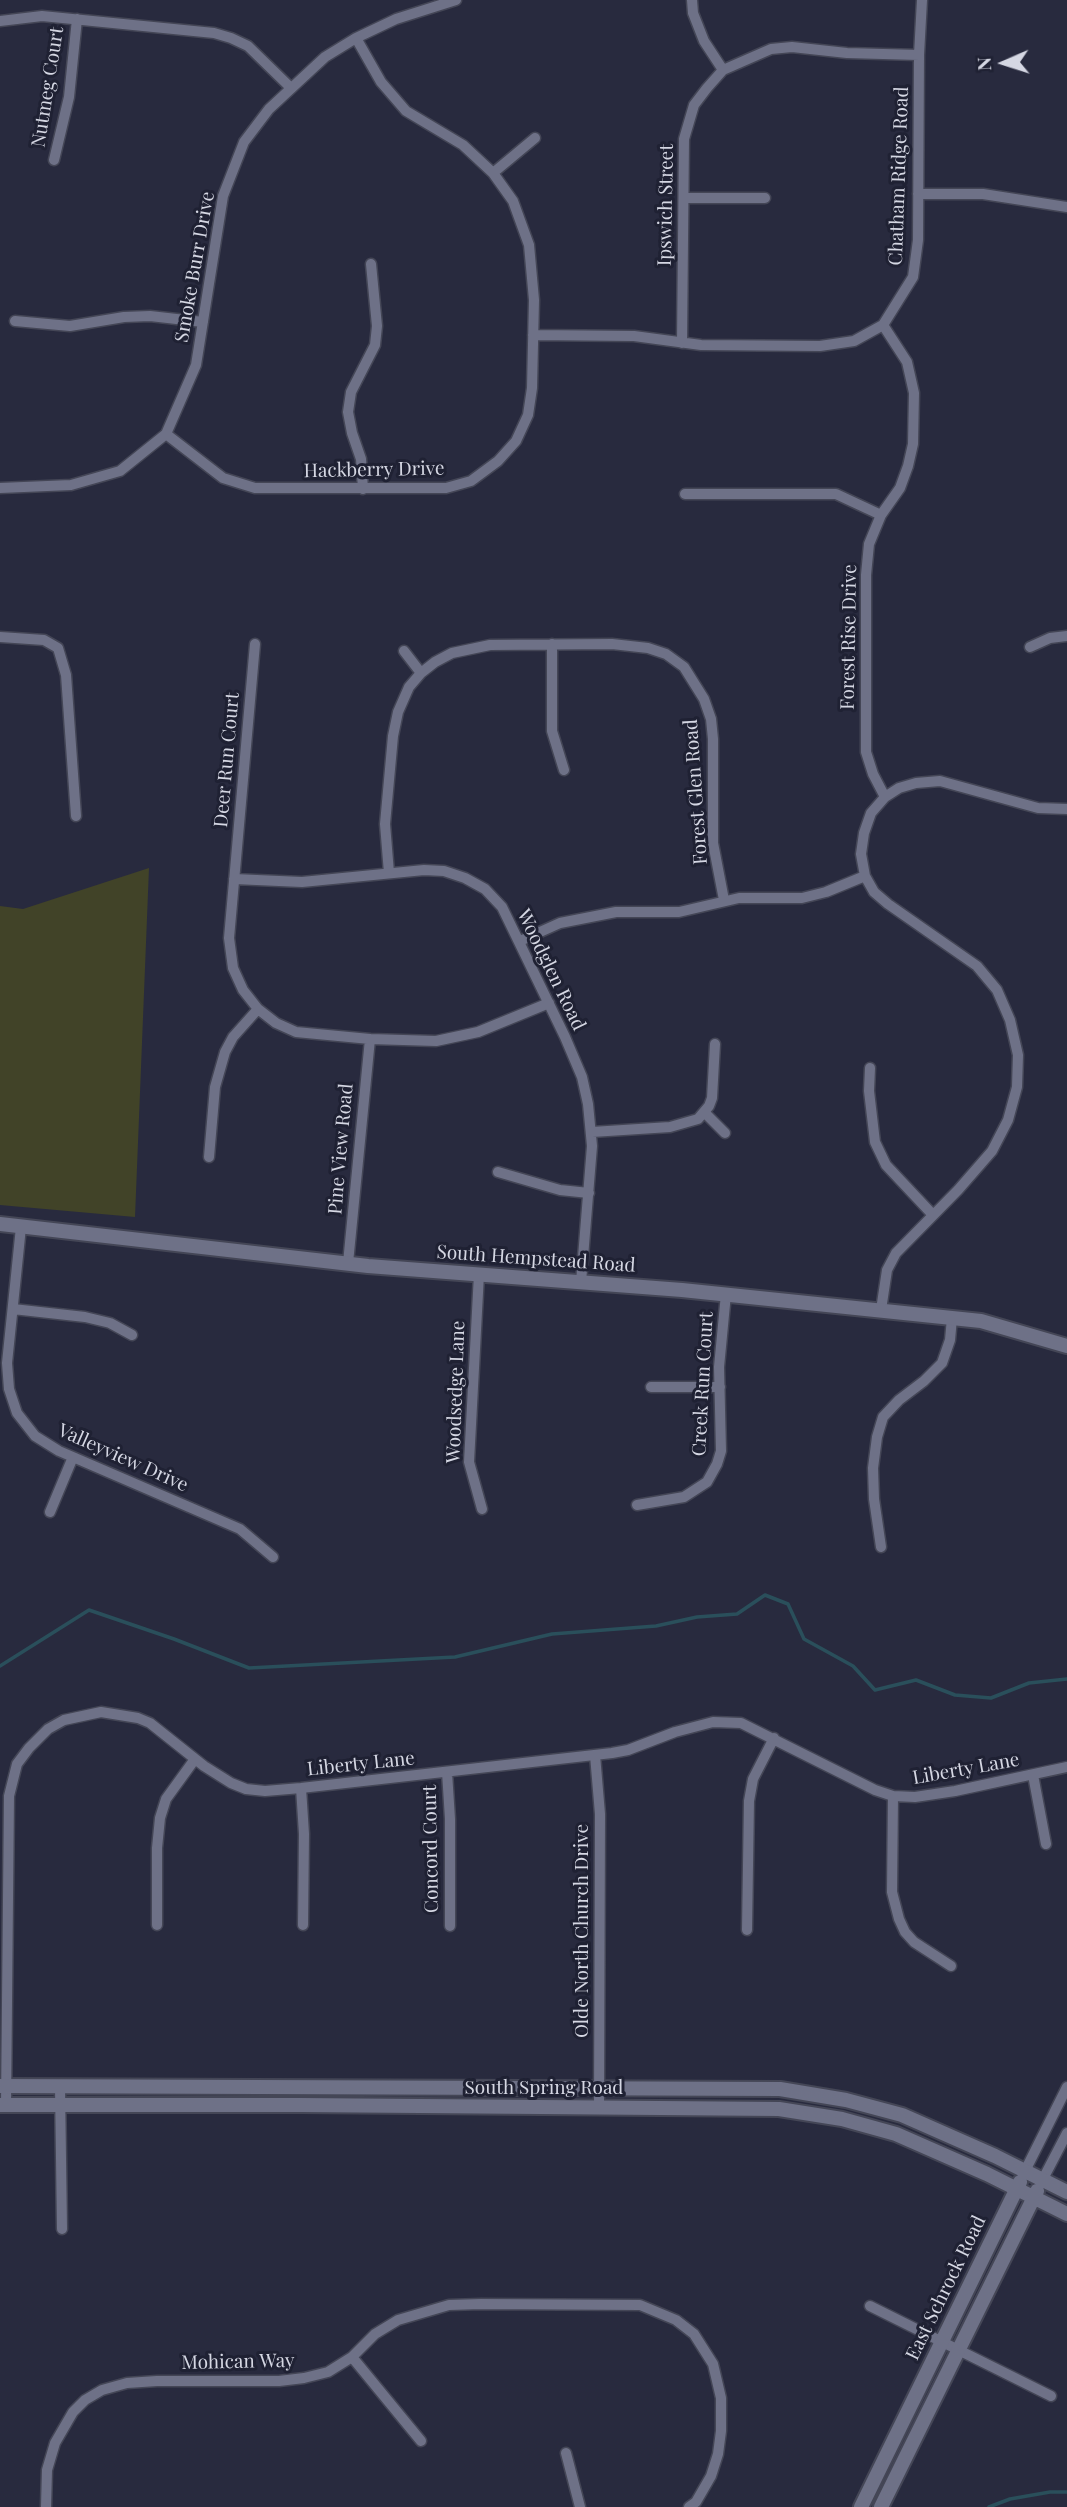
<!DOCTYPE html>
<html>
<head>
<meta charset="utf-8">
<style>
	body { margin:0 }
	#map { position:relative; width:1067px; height:2507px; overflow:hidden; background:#282a3e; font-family:"Playfair Display",serif }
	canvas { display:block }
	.north { position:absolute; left:969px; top:28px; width:70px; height:70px; -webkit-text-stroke:5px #1f2133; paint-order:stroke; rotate:267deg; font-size:19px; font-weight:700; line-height:28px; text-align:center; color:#d5d7e3 }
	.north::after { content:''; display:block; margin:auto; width:24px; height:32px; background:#d5d7e3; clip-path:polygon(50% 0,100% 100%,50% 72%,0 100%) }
</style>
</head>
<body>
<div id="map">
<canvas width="1067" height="2507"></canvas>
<div class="north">N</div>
</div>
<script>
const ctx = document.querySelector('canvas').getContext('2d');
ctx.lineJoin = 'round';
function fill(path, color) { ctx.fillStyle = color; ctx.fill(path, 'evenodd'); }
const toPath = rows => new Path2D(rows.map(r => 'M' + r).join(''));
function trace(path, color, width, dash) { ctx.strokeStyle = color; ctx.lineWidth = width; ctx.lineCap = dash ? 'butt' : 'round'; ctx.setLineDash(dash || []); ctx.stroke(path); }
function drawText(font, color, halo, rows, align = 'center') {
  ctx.font = font + ' "Playfair Display",serif'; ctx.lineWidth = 6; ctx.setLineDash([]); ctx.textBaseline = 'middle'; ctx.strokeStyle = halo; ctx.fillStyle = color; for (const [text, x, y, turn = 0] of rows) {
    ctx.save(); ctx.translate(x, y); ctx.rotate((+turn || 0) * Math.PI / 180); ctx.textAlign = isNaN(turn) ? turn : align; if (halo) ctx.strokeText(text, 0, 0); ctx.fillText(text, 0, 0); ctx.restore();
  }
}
const green = toPath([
	[149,868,135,1217,0,1205,0,906,23,909]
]);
const stream = toPath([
	[0,1666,89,1610,174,1639,249,1668,455,1657,552,1634,656,1626,697,1617,737,1614,765,1595,788,1604,804,1639,853,1666,875,1690,916,1680,955,1695,991,1698,1029,1683,1067,1679],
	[989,2507,1010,2499,1050,2492,1067,2492]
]);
const street = toPath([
	[692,0,693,13,704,41,723,70],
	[0,21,42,16,214,33,231,38,248,46,291,88],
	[54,160,69,97,77,19],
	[493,173,535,138],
	[918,194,983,194,1067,207],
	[684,198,765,198],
	[15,321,70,326,124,317,150,316,203,322],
	[883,325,907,362,914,393,913,444,908,466,900,488,881,515,869,544,866,575,866,752,873,774,885,797],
	[533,335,634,336,701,345,820,346,854,341,883,325,913,277,918,240,919,55,922,0],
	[682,343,684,139,694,105,707,88,723,70,771,49,792,47,847,53,919,55],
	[166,434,223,478,255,488,446,488,471,481,498,461,516,441,528,415,532,388,534,300,529,245,513,201,493,173,463,145,406,111,381,82,356,38],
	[0,488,71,485,120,471,166,434,196,365,223,196,244,142,269,109,325,57,356,38,396,19,456,0],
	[363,489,361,459,352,433,348,412,351,392,375,345,377,326,371,264],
	[685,494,836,494,881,515],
	[0,637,44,640,58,648,66,675,76,816],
	[255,644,229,938,233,968,243,990,258,1009,276,1023,296,1032,370,1039,436,1041,478,1032,549,1003],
	[552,644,552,731,564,770],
	[1030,647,1050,638,1067,636],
	[404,651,421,673],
	[389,873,385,824,393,736,398,712,409,687,421,673,435,662,452,653,490,645,612,644,648,648,666,654,684,667,704,699,711,719,713,739,713,843,724,900],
	[234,879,302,882,424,870,444,871,465,878,485,889,502,907,565,1037,582,1077,588,1104,592,1146,581,1282],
	[520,941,560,923,616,912,679,912,739,898,802,898,826,892,865,876],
	[870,1068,869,1091,875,1142,886,1165,933,1215],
	[705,1113,725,1133],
	[592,1132,670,1127,698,1119,709,1106,712,1098,715,1044],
	[209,1157,215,1087,225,1052,233,1037,258,1009],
	[498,1172,560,1190,589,1193],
	[21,1227,7,1363,9,1389,17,1413,35,1436,59,1451,240,1529,273,1557],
	[348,1263,370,1039],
	[479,1274,469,1462,482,1509],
	[13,1309,85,1317,110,1323,132,1335],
	[881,1310,887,1270,896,1253,958,1190,992,1151,1008,1120,1017,1087,1018,1055,1010,1020,997,990,977,966,888,904,874,892,865,876,861,854,864,833,871,813,885,797,899,788,916,783,940,781,1038,808,1067,809],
	[651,1387,720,1387],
	[637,1505,684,1497,707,1482,717,1464,721,1451,719,1367,726,1294],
	[50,1512,73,1457],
	[881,1547,874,1499,873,1468,877,1437,883,1417,899,1400,924,1381,942,1363,950,1340,952,1318],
	[595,1755,600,1814,599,2107],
	[447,1772,450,1819,450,1926],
	[1033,1775,1046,1844],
	[301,1788,304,1834,303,1925],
	[893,1796,892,1892,899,1919,905,1932,914,1942,951,1966],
	[157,1925,157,1848,160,1818,166,1799,195,1759],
	[747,1930,749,1801,753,1779,774,1738],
	[60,2087,62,2229],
	[6,2105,9,1796,17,1764,29,1748,48,1729,64,1720,101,1712,138,1718,150,1723,204,1766,231,1783,246,1789,265,1791,301,1788,612,1753,628,1750,675,1732,713,1722,741,1723,875,1790,893,1796,915,1797,955,1791,1067,1767],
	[1025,2171,1067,2087],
	[1043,2179,1067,2133],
	[870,2306,1051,2396],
	[352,2357,421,2441],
	[566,2453,580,2507],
	[46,2507,47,2470,55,2443,73,2412,85,2400,102,2390,127,2383,157,2381,279,2381,304,2378,328,2372,352,2357,375,2334,398,2320,449,2305,481,2304,640,2305,676,2320,694,2334,713,2364,721,2398,721,2431,718,2454,711,2476,696,2502,689,2507]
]);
const secondary = toPath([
	[0,1224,368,1266,682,1290,981,1321,1067,1346],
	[0,2086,780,2089,846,2100,902,2115,995,2156,1067,2192],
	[0,2105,300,2105,779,2109,842,2119,896,2134,987,2174,1067,2214],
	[861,2507,1020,2182],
	[881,2507,1037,2191]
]);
const streetNames = [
	["Nutmeg Court",48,87,-81],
	["Chatham Ridge Road",899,176,-88],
	["Ipswich Street",666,205,-89],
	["Smoke Burr Drive",195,267,-80],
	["Hackberry Drive",374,470,-1],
	["Forest Rise Drive",849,637,-89],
	["Deer Run Court",227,760,-85],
	["Forest Glen Road",696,792,-94],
	["Woodglen Road",551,970,64],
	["Pine View Road",341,1149,-85],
	["South Hempstead Road",536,1259,4],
	["Creek Run Court",703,1384,-87],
	["Woodsedge Lane",456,1392,-88],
	["Valleyview Drive",123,1458,24],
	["Liberty Lane",361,1764,-6],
	["Liberty Lane",966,1769,-10],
	["Concord Court",431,1849,-91],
	["Olde North Church Drive",582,1931,-90],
	["South Spring Road",544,2088],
	["East Schrock Road",946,2288,-64],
	["Mohican Way",238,2362,-1]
];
fill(green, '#414328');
trace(stream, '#2a4f5b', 3.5);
trace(street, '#444656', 13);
trace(secondary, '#444656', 18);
trace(street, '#6e7187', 10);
trace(secondary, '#6e7187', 14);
drawText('19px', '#d5d7e3', '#1f2133', streetNames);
</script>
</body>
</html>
